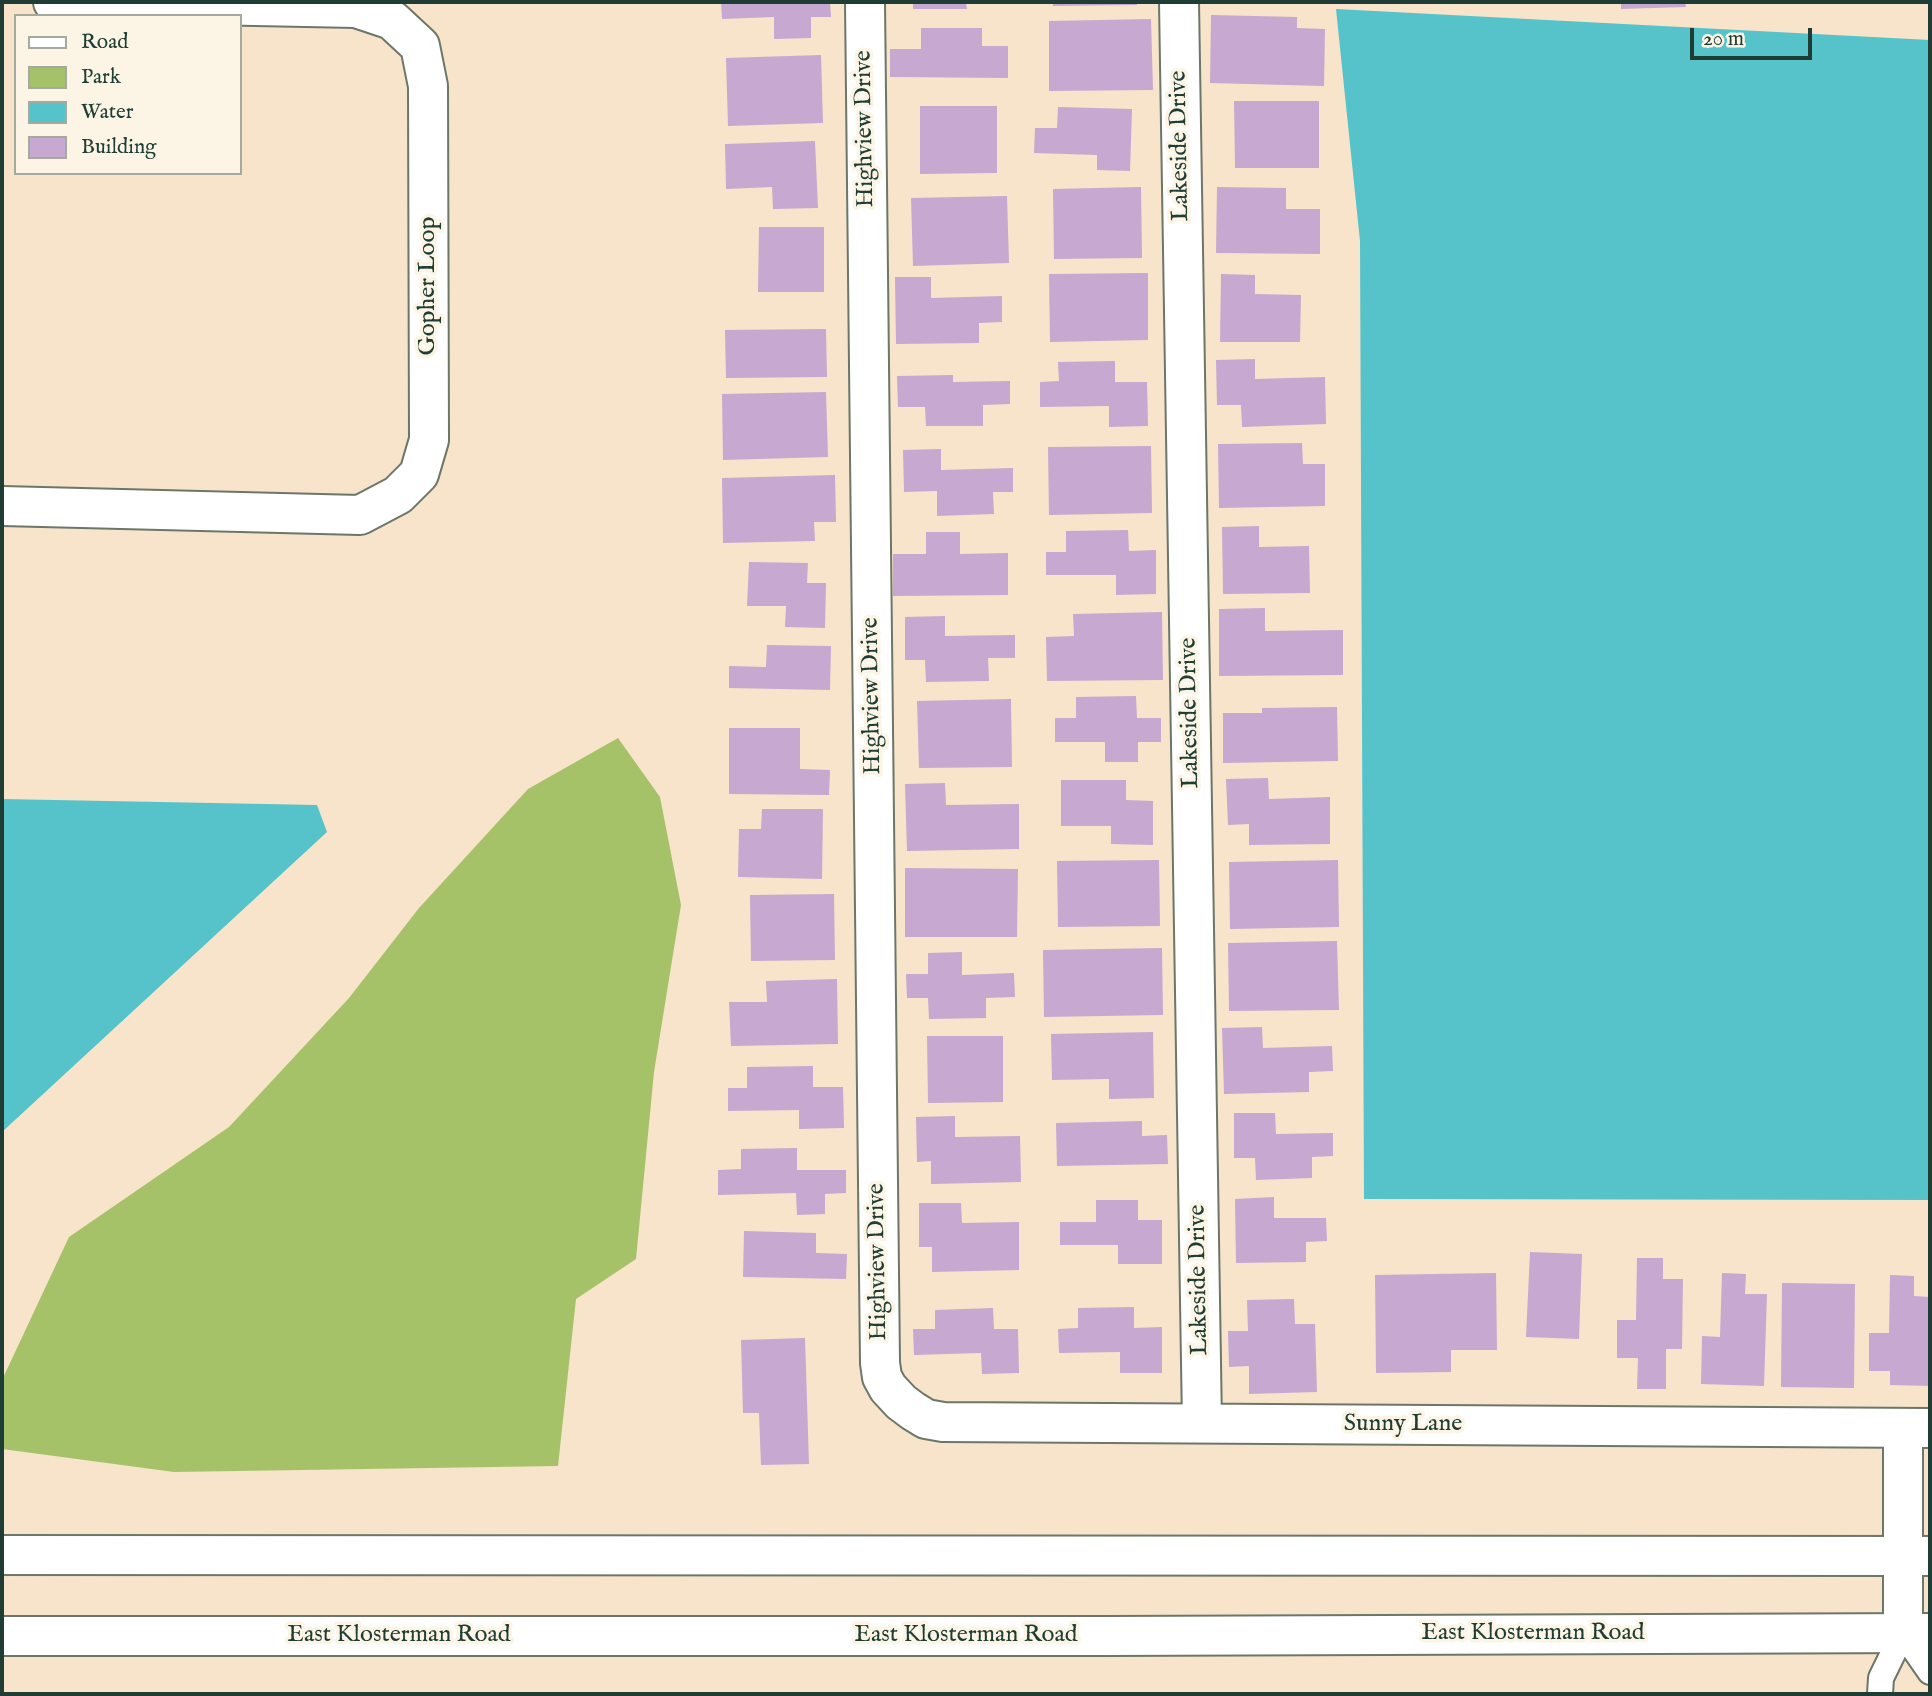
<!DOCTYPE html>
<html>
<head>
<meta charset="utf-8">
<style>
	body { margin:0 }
	#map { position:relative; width:1932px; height:1696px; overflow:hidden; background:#f7e4cb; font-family:"IM FELL English",serif }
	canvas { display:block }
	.frame { position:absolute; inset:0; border:4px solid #1f3d34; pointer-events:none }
	.legend { position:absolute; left:14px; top:14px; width:228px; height:161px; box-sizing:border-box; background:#fcf5e5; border:2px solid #a4ab9e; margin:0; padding:9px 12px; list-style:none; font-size:21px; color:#1f3d34 }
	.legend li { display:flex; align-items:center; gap:14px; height:35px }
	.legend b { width:35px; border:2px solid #a4ab9e }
	.scale { position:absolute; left:1690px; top:28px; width:122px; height:32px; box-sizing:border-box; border:4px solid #1f3d34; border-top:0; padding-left:9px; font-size:21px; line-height:24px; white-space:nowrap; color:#1f3d34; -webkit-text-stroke:5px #fcf5e5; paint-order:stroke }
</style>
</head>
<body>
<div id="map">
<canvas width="1932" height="1696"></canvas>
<div class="frame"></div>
<ul class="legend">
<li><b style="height:9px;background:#fff"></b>Road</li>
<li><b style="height:19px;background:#a6c269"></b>Park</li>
<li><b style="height:19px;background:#55c3c9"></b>Water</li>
<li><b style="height:19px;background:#c6a8d0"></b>Building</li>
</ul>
<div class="scale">20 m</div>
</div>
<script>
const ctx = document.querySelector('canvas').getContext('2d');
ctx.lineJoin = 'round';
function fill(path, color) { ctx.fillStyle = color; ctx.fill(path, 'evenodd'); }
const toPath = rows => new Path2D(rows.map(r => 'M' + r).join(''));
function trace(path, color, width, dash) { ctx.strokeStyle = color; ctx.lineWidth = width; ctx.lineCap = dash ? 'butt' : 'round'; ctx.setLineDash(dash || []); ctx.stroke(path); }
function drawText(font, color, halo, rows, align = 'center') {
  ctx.font = font + ' "IM FELL English",serif'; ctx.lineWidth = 7; ctx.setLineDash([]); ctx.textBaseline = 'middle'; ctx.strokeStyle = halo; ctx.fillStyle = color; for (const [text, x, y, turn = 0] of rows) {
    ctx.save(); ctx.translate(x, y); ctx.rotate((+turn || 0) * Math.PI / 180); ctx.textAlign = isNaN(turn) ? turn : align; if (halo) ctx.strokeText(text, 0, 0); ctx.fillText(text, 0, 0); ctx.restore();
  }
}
const green = toPath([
	[618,738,660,797,681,905,654,1072,636,1259,576,1299,558,1466,174,1472,2,1449,2,1380,69,1237,229,1127,349,998,419,908,528,789]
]);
const water = toPath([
	[1336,9,1930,40,1930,1200,1364,1199,1360,241],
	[2,799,317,805,327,832,2,1132]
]);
const building = toPath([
	[721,2,830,2,831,17,811,17,811,38,774,39,774,17,722,19],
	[913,2,966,2,967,9,913,9],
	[1053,2,1137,2,1137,5,1053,6],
	[1621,2,1685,2,1686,7,1621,9],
	[1211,15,1297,17,1297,28,1325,29,1324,86,1210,83],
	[1151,19,1153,90,1049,91,1049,21],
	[921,28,982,28,982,46,1008,46,1008,78,890,77,890,49,921,49],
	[821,55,823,123,728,126,726,58],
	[1234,101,1319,101,1319,168,1235,168],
	[920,106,997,106,997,173,920,174],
	[1058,107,1132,109,1130,171,1097,170,1097,155,1034,153,1035,128,1057,128],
	[815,141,818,208,773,209,772,187,726,189,725,144],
	[1141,187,1142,258,1054,259,1053,189],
	[1217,187,1286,188,1286,209,1320,209,1320,254,1216,253],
	[1007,196,1009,263,913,266,911,198],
	[759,227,824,227,824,292,758,292],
	[1148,273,1148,340,1050,342,1049,274],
	[1221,274,1255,275,1255,294,1301,295,1300,342,1220,342],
	[895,277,931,277,931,298,1002,296,1002,322,979,323,979,343,896,344],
	[826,329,827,377,726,378,725,330],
	[1255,359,1255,379,1325,377,1326,424,1242,427,1241,405,1217,405,1216,360],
	[1115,361,1115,382,1147,382,1148,426,1109,427,1109,406,1040,407,1040,382,1059,381,1058,362],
	[953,375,953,382,1010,381,1010,404,983,405,983,426,926,426,925,407,898,407,897,376],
	[826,392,828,457,723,460,722,394],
	[1302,443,1303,464,1325,464,1325,506,1219,508,1218,444],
	[1151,446,1152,513,1049,515,1048,447],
	[941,449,941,470,1013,468,1013,492,993,492,994,514,937,516,937,491,904,492,903,450],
	[835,475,836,522,814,522,815,541,723,543,722,478],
	[1259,526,1259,547,1309,546,1310,593,1223,594,1222,527],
	[1128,530,1129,551,1156,550,1156,594,1116,595,1116,575,1046,575,1046,552,1066,552,1066,531],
	[926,532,960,532,960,554,1008,553,1008,595,893,596,893,554,926,554],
	[749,562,808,563,807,583,826,583,825,628,785,627,786,606,747,606],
	[1265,608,1265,631,1343,630,1343,675,1219,676,1219,609],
	[1162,612,1163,680,1047,681,1046,637,1074,636,1073,614],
	[945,616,945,636,1015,635,1015,658,988,658,989,681,926,682,925,660,905,660,905,617],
	[767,645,831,646,830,690,729,688,729,666,766,667],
	[1136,696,1137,718,1161,718,1161,742,1138,742,1138,762,1105,762,1105,742,1055,742,1055,718,1076,718,1076,697],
	[1011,699,1012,767,919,768,917,701],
	[1337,707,1338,761,1223,763,1223,713,1262,713,1262,708],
	[729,728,800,728,800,769,830,770,829,795,729,794],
	[1268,778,1269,799,1330,797,1330,844,1249,845,1249,824,1228,825,1226,779],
	[1061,780,1126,780,1126,800,1153,801,1153,845,1111,844,1111,826,1061,826],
	[945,783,946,805,1019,804,1019,849,907,851,905,784],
	[762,809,823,809,822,879,738,877,739,829,761,829],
	[1159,860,1160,926,1058,927,1057,861],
	[1338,860,1339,927,1230,929,1229,862],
	[905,868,1018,869,1017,937,905,937],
	[834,894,835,960,751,961,750,895],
	[1337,941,1339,1010,1229,1011,1228,943],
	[1162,948,1163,1015,1044,1017,1043,950],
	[962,952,962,975,1014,973,1015,997,986,998,986,1018,929,1019,928,998,907,998,906,974,928,974,928,953],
	[837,979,838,1044,731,1046,729,1002,767,1002,766,981],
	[1262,1027,1263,1048,1332,1046,1333,1071,1309,1072,1309,1092,1224,1094,1222,1028],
	[1153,1032,1154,1098,1109,1099,1109,1079,1052,1080,1051,1034],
	[927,1036,1003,1036,1003,1102,928,1103],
	[813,1066,813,1087,843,1087,844,1128,799,1129,799,1110,728,1111,728,1088,747,1088,747,1067],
	[1234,1113,1275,1113,1276,1134,1333,1133,1333,1156,1312,1157,1312,1178,1256,1180,1255,1158,1234,1158],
	[955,1116,955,1137,1020,1136,1021,1182,931,1184,931,1161,917,1162,916,1117],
	[1142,1121,1142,1136,1167,1135,1168,1164,1057,1166,1056,1123],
	[797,1148,797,1170,846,1170,846,1193,825,1194,825,1214,797,1215,796,1193,718,1195,718,1170,741,1169,741,1149],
	[1274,1197,1274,1218,1326,1218,1327,1241,1306,1242,1306,1262,1236,1263,1235,1199],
	[1096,1200,1138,1200,1138,1220,1162,1220,1162,1264,1118,1264,1118,1245,1060,1245,1060,1222,1096,1222],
	[919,1203,961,1203,962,1223,1019,1222,1019,1270,932,1272,932,1247,919,1247],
	[744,1231,816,1233,816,1253,847,1254,846,1279,743,1277],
	[1530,1252,1582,1254,1579,1339,1526,1337],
	[1637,1258,1663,1258,1663,1279,1683,1279,1682,1349,1666,1349,1666,1389,1637,1389,1638,1358,1617,1358,1617,1320,1636,1320],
	[1496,1273,1497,1350,1451,1350,1451,1372,1376,1373,1375,1275],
	[1722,1273,1746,1274,1745,1294,1767,1294,1764,1386,1701,1384,1702,1336,1720,1337],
	[1890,1275,1914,1276,1914,1296,1930,1297,1930,1386,1890,1385,1890,1371,1869,1371,1869,1333,1889,1333],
	[1782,1283,1855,1284,1854,1388,1781,1387],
	[1294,1299,1295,1324,1315,1324,1317,1392,1249,1394,1249,1366,1229,1367,1228,1331,1248,1331,1247,1300],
	[1134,1307,1134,1328,1162,1327,1162,1373,1120,1373,1120,1352,1059,1353,1058,1329,1078,1328,1078,1308],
	[993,1308,994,1329,1018,1329,1019,1373,982,1374,981,1353,914,1355,913,1329,935,1329,935,1310],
	[805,1338,809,1464,761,1465,759,1413,743,1413,741,1340]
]);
const lane = toPath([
	[1880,1694,1881,1678,1903,1633,1930,1672]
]);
const street = toPath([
	[865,2,880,1363,882,1377,888,1388,901,1402,913,1411,926,1419,943,1422,1930,1428],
	[1179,2,1202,1423],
	[2,506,360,515,398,495,419,474,429,440,428,86,420,46,392,20,356,8,53,2],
	[1903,1428,1903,1633]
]);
const secondary = toPath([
	[2,1555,1930,1556],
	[2,1636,1108,1636,1930,1633]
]);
const streetNames = [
	["Highview Drive",866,129,-91],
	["Lakeside Drive",1181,146,-91],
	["Gopher Loop",429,286,-90],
	["Highview Drive",873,696,-91],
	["Lakeside Drive",1191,713,-91],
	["Highview Drive",879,1262,-91],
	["Lakeside Drive",1200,1280,-91],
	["Sunny Lane",1403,1425],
	["East Klosterman Road",1533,1634],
	["East Klosterman Road",399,1636],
	["East Klosterman Road",966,1636]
];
fill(green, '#a6c269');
fill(water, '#55c3c9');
fill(building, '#c6a8d0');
trace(lane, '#6b7769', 28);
trace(street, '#6b7769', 42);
trace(secondary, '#6b7769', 42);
trace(lane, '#fff', 24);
trace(street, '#fff', 38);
trace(secondary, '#fff', 38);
drawText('24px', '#1f3d34', '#fcf5e5', streetNames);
</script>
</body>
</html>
